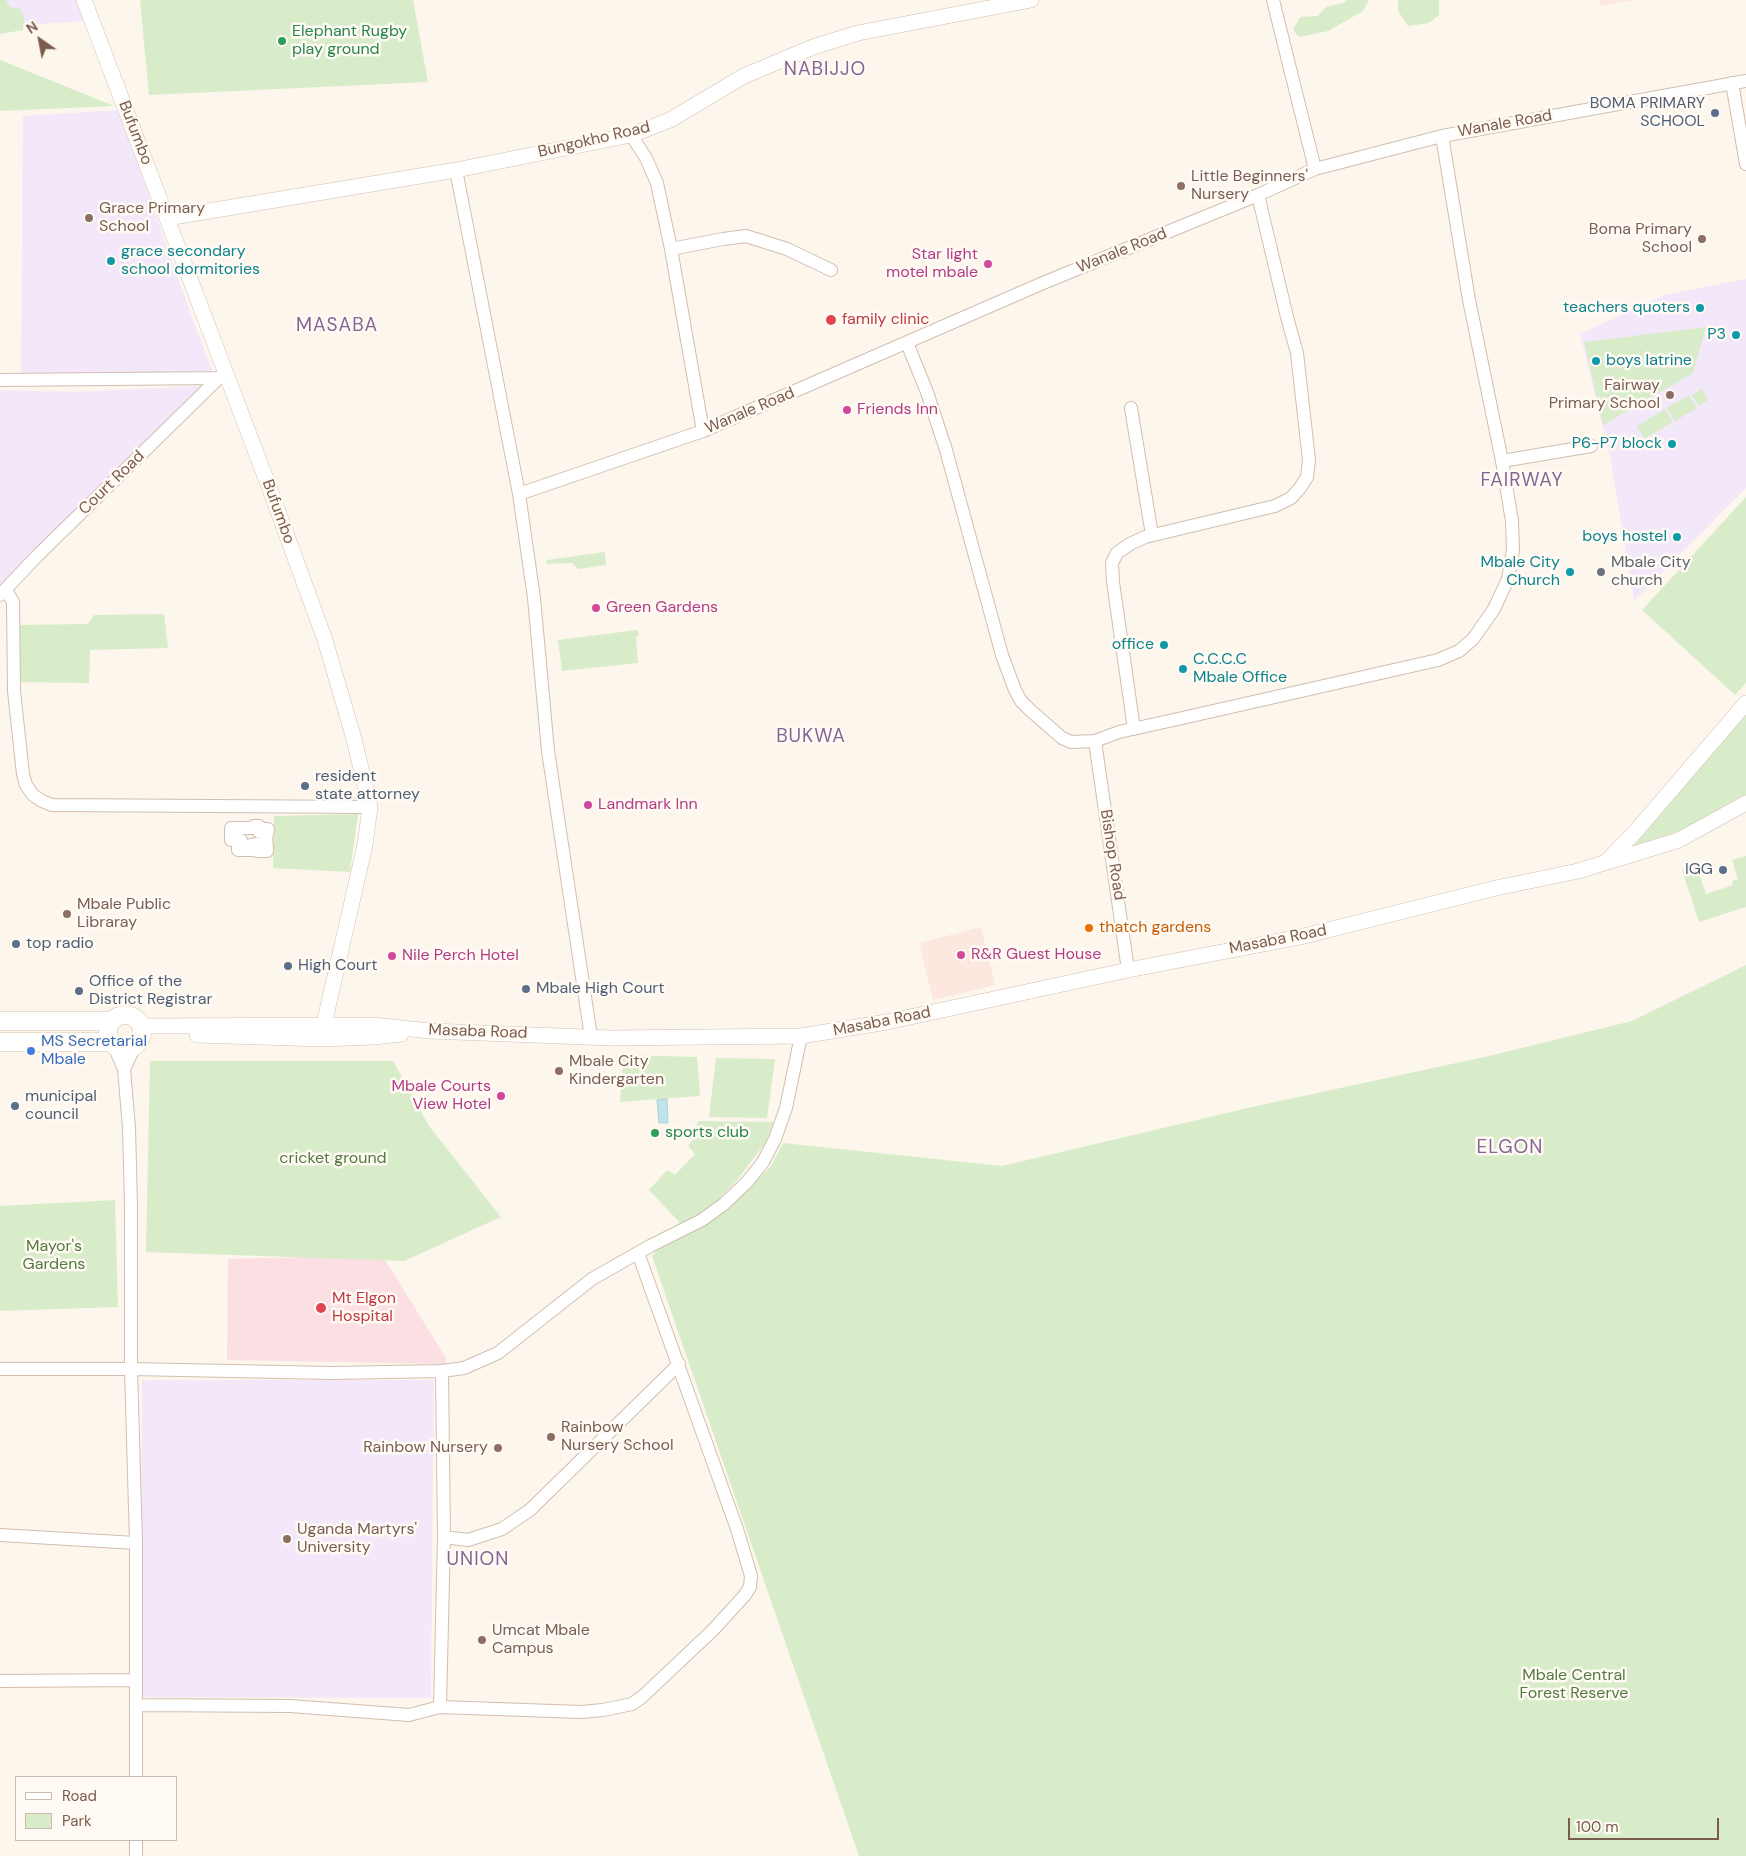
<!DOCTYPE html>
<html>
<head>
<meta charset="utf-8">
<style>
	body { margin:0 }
	#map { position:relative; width:1746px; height:1856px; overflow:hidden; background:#fdf6ec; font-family:"DM Sans",sans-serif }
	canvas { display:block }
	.legend { position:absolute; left:15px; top:1776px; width:162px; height:65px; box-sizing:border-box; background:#fffaf3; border:1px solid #cabbb1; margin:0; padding:6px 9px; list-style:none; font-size:15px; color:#7a5c4d }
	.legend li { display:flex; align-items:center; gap:10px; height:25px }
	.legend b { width:25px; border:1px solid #cabbb1 }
	.north { position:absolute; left:15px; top:15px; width:50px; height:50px; -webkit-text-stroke:4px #fffaf3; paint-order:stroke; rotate:327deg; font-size:14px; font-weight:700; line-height:20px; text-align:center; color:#7a5c4d }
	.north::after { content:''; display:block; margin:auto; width:18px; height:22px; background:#7a5c4d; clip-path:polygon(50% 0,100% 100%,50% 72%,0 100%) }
	.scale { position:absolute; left:1568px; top:1818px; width:151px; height:22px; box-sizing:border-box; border:2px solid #7a5c4d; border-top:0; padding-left:6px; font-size:15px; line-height:18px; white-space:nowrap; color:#7a5c4d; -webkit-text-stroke:4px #fffaf3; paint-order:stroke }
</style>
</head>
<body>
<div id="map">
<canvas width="1746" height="1856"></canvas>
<ul class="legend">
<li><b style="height:6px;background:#fff"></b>Road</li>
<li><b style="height:14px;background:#d8ecc9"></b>Park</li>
</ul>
<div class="north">N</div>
<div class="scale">100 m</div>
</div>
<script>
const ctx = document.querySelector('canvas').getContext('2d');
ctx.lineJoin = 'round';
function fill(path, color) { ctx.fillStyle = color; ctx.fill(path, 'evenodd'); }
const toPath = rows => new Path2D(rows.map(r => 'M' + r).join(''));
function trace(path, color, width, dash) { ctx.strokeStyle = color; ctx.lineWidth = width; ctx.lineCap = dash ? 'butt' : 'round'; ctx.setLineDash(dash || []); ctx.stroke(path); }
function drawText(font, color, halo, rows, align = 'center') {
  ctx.font = font + ' "DM Sans",sans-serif'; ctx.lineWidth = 5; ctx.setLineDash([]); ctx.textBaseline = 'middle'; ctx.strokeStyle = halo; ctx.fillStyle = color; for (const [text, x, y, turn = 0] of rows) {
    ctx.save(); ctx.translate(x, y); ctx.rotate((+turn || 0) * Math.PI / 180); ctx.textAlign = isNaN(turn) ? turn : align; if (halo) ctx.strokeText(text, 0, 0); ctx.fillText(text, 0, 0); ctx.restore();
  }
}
const commercial = toPath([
	[1600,0,1633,0,1601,6],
	[981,927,995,985,933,1000,919,943]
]);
const education = toPath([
	[0,0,76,0,85,21,0,27],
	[119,110,194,323,214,375,21,375,23,116],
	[1746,279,1746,488,1634,601,1610,456,1580,334,1664,295],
	[201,386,205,390,0,587,0,390,72,392],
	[142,1380,434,1380,431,1698,140,1697]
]);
const medical = toPath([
	[382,1255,446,1358,446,1364,227,1360,228,1259]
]);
const green = toPath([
	[0,0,7,0,7,4,12,8,19,7,24,16,23,30,0,34],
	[140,0,413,0,428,82,149,95],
	[1347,0,1369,0,1363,11,1328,31,1299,37,1293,30,1300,17,1318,16,1326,7,1343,3],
	[1399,0,1439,0,1439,15,1429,23,1408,26,1398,11,1398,1],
	[0,60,114,106,0,111],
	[1706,327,1693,373,1603,425,1584,342],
	[1702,389,1708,400,1699,406,1692,395],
	[1689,395,1697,408,1675,421,1667,408],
	[1665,409,1673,422,1644,439,1637,426],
	[1746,497,1746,683,1735,695,1642,610],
	[605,552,606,565,578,569,572,563,546,564,547,560],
	[164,614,168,648,90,650,89,683,15,682,16,625,88,624,94,615],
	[637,630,639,635,636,637,638,663,562,671,558,640],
	[1746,713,1746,797,1681,830,1631,849],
	[358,814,350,872,273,868,274,816],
	[1746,856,1746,907,1699,922,1682,870,1696,865,1706,894,1733,885,1732,881,1738,879,1732,860],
	[1746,965,1746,1856,859,1856,652,1256,657,1250,705,1225,742,1195,771,1166,783,1143,1002,1166,1252,1107,1489,1056,1632,1021],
	[623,1055,697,1057,700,1096,620,1102],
	[716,1058,775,1059,767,1118,709,1117],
	[150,1061,393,1061,429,1126,501,1217,404,1261,146,1252],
	[698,1121,774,1122,766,1142,737,1180,715,1203,682,1225,649,1190,667,1170,675,1175,695,1154,688,1146,695,1137],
	[115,1200,118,1307,0,1311,0,1206]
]);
const water = toPath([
	[667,1099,668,1123,659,1123,657,1100,667,1099]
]);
const minor = toPath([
	[1273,0,1315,169],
	[1732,83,1746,164],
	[631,135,646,158,657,183,671,249,703,431],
	[456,170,519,494,534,598,548,751,591,1037],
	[671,249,723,239,746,236,787,249,831,270],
	[907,343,927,392,946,450,1002,655,1015,690,1021,701,1030,710,1062,738,1071,742,1095,741,1119,732,1178,719,1438,660,1459,651,1473,639,1494,609,1508,579,1513,550,1512,521,1502,461,1469,300,1442,136],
	[0,380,219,378],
	[1131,408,1152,535],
	[1502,461,1591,446],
	[519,494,703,431,1043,283,1258,195,1315,169,1442,136,1746,81],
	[6,590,13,602,14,691,23,774,26,785,33,795,42,801,52,805,370,807],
	[0,595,37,556,225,372],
	[1134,729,1113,582,1112,563,1117,553,1130,544,1145,537,1275,506,1291,498,1300,488,1307,477,1309,460,1297,353,1287,317,1258,195],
	[1095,741,1128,970],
	[267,851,257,851,258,844,251,845,251,850,238,850,238,844,241,844,241,840,231,840,231,828,254,828,254,826,259,826,259,832,262,832,262,829,268,829,267,834,266,834,267,851],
	[114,1046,124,1069,129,1128,131,1205,131,1369,136,1543,136,1777],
	[124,1069,135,1046],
	[0,1369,131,1369,331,1373,442,1371,464,1368,498,1353,592,1279,650,1246,702,1220,724,1204,747,1182,763,1162,775,1139,786,1108,801,1036],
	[0,1535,136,1543],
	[444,1537,468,1540,502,1529,530,1510,679,1364],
	[0,1681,136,1680],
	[136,1705,290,1706,409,1715,440,1707,444,1537,442,1371],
	[440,1707,581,1712,603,1710,632,1704,642,1697,713,1630,745,1595,750,1587,751,1576,737,1529,638,1253],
	[136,1840,136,1856]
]);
const tertiary = toPath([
	[84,0,271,492,325,640,354,739,370,807,365,845,324,1024,323,1039],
	[167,218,456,170,631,135,670,120,744,76,813,47,858,33,1031,0],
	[1606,862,1636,831,1746,703],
	[141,1026,373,1025,430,1031,611,1038,801,1036,887,1022,1128,970,1300,937,1496,888,1578,871,1679,840,1746,803],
	[197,1035,323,1039,374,1037,401,1034]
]);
const secondary = toPath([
	'108 1032a17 17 0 1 1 34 0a17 17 0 1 1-34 0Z',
	[0,1021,111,1021],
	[0,1042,110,1042]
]);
const markers = [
	[282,41,5,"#2e9e5b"],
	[1715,113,5,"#5c6f8a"],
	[1181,186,5,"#8d6e63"],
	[89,218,5,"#8d6e63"],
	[1702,239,5,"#8d6e63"],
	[111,261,5,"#0f9aa8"],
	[988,264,5,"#d1479c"],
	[1700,308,5,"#0f9aa8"],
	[831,320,6,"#e0444e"],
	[1736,335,5,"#0f9aa8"],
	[1596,361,5,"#0f9aa8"],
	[1670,395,5,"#8d6e63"],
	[847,410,5,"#d1479c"],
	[1672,444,5,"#0f9aa8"],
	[1677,537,5,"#0f9aa8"],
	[1570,572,5,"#0f9aa8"],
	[1601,572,5,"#6b7280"],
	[596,608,5,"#d1479c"],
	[1164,645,5,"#0f9aa8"],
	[1183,669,5,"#0f9aa8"],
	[305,786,5,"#5c6f8a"],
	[588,805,5,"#d1479c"],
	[1723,870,5,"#5c6f8a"],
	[67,914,5,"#8d6e63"],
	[1089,928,5,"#e8710a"],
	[16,944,5,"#5c6f8a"],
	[961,955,5,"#d1479c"],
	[392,956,5,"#d1479c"],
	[288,966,5,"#5c6f8a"],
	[526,989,5,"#5c6f8a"],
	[79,991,5,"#5c6f8a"],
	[31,1051,5,"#3f7fe0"],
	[559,1071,5,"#8d6e63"],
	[501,1096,5,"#d1479c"],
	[15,1106,5,"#5c6f8a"],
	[655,1133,5,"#2e9e5b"],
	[321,1308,6,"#e0444e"],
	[551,1437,5,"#8d6e63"],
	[498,1448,5,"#8d6e63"],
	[287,1539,5,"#8d6e63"],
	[482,1640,5,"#8d6e63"]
];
const leisureNames = [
	["Elephant Rugby",292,32],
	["play ground",292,50],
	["sports club",665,1133]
];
const serviceNames = [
	["BOMA PRIMARY",1705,104,"right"],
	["SCHOOL",1705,122,"right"],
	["resident",315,777],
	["state attorney",315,795],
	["IGG",1713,870,"right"],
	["top radio",26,944],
	["High Court",298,966],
	["Office of the",89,982],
	["District Registrar",89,1000],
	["Mbale High Court",536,989],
	["municipal",25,1097],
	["council",25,1115]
];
const streetNames = [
	["Wanale Road",1505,124,-10],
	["Bufumbo",135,133,69],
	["Bungokho Road",594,140,-13],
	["Wanale Road",1122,251,-22],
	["Wanale Road",750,411,-23],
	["Court Road",112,483,-44],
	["Bufumbo",278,512,70],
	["Bishop Road",1112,855,81],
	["Masaba Road",1278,940,-11],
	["Masaba Road",882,1022,-11],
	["Masaba Road",478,1032,2]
];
const educationNames = [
	["Little Beginners'",1191,177],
	["Nursery",1191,195],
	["Grace Primary",99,209],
	["School",99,227],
	["Boma Primary",1692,230,"right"],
	["School",1692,248,"right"],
	["Fairway",1660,386,"right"],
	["Primary School",1660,404,"right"],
	["Mbale Public",77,905],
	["Libraray",77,923],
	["Mbale City",569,1062],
	["Kindergarten",569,1080],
	["Rainbow",561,1428],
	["Nursery School",561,1446],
	["Rainbow Nursery",488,1448,"right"],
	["Uganda Martyrs'",297,1530],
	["University",297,1548],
	["Umcat Mbale",492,1631],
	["Campus",492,1649]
];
const cultureNames = [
	["grace secondary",121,252,"left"],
	["school dormitories",121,270,"left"],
	["teachers quoters",1690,308],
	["P3",1726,335],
	["boys latrine",1606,361,"left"],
	["P6-P7 block",1662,444],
	["boys hostel",1667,537],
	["Mbale City",1560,563],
	["Church",1560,581],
	["office",1154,645],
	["C.C.C.C",1193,660,"left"],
	["Mbale Office",1193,678,"left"]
];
const hotelNames = [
	["Star light",978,255,"right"],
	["motel mbale",978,273,"right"],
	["Friends Inn",857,410],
	["Green Gardens",606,608],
	["Landmark Inn",598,805],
	["R&R Guest House",971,955],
	["Nile Perch Hotel",402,956],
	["Mbale Courts",491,1087,"right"],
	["View Hotel",491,1105,"right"]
];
const healthNames = [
	["family clinic",842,320],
	["Mt Elgon",332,1299],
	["Hospital",332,1317]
];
const worshipNames = [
	["Mbale City",1611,563],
	["church",1611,581]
];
const foodNames = [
	["thatch gardens",1099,928]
];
const shopNames = [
	["MS Secretarial",41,1042],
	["Mbale",41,1060]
];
const parkNames = [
	["cricket ground",333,1159],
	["Mayor's",54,1247],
	["Gardens",54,1265],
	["Mbale Central",1574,1676],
	["Forest Reserve",1574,1694]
];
const quarterNames = [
	["NABIJJO",825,70],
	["MASABA",337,326],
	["FAIRWAY",1522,481],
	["BUKWA",811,737],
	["ELGON",1510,1148],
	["UNION",478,1560]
];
fill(commercial, '#fde8e0');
fill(education, '#f3e8fa');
fill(medical, '#fbdfe3');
fill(green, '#d8ecc9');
fill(water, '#bfe3e8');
trace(water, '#a5d3da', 1);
trace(minor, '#d1beb0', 14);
trace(tertiary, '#d1beb0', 16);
trace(secondary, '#d6c0b0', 19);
trace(minor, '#fff', 12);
trace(tertiary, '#fff', 15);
trace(secondary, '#fff', 18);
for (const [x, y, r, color] of markers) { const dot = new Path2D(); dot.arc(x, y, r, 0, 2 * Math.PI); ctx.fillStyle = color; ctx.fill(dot); trace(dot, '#fffaf3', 2); }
drawText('16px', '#27864d', '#fffaf3', leisureNames, 'left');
drawText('16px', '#4e5e75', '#fffaf3', serviceNames, 'left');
drawText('16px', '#7a5c4d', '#fffaf3', streetNames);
drawText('16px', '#785e54', '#fffaf3', educationNames, 'left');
drawText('16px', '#0d838f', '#fffaf3', cultureNames, 'right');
drawText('16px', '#b23c85', '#fffaf3', hotelNames, 'left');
drawText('16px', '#be3a42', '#fffaf3', healthNames, 'left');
drawText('16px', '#5b616d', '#fffaf3', worshipNames, 'left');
drawText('16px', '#c56008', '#fffaf3', foodNames, 'left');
drawText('16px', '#366cbe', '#fffaf3', shopNames, 'left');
drawText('16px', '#537a41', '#fffaf3', parkNames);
ctx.letterSpacing = '1px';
drawText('19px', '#846695', '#fffaf3', quarterNames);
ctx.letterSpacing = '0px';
</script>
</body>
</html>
